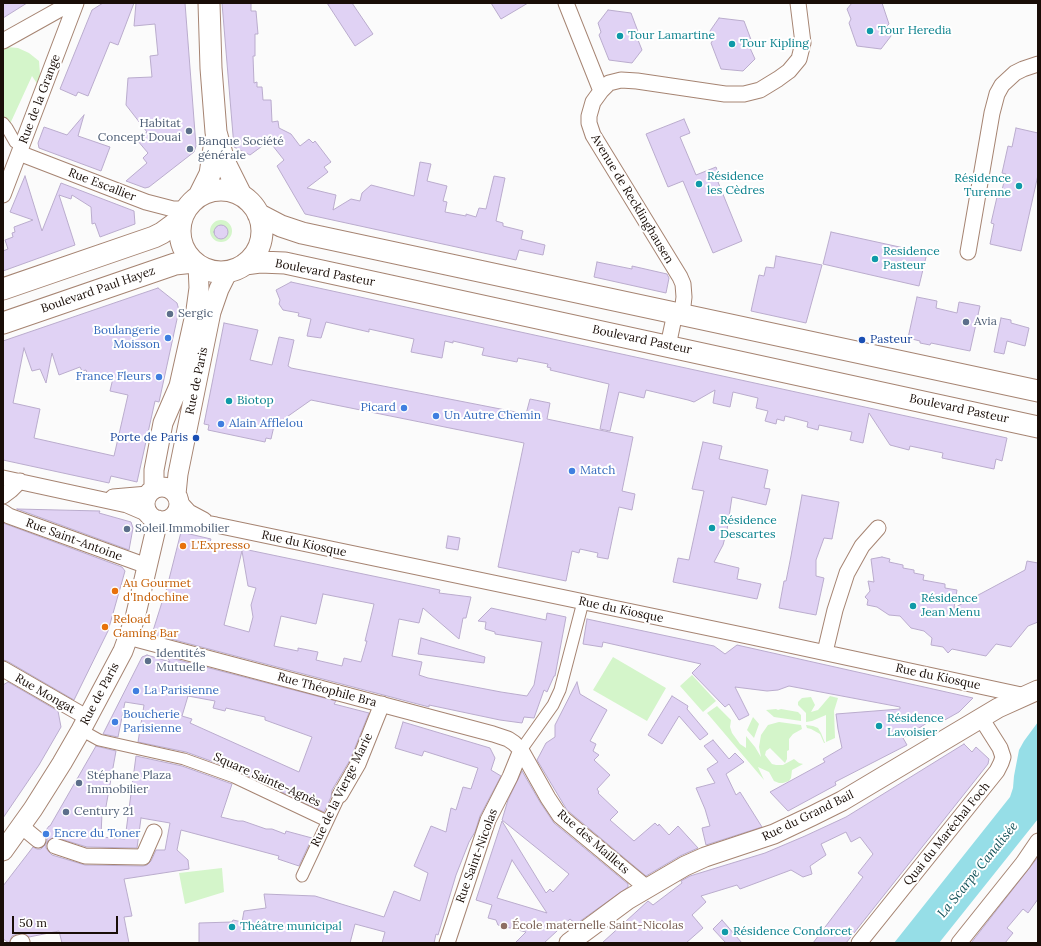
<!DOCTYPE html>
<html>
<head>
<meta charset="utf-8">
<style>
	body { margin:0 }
	#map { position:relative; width:1041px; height:946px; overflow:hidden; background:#fbfbfb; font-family:Lora,serif }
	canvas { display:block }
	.frame { position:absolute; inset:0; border:4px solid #190d07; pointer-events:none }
	.scale { position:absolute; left:12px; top:916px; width:106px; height:18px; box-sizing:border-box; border:2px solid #190d07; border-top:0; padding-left:5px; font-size:12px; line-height:14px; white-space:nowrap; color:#190d07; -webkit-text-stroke:3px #fff; paint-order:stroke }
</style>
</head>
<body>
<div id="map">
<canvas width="1041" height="946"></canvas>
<div class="frame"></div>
<div class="scale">50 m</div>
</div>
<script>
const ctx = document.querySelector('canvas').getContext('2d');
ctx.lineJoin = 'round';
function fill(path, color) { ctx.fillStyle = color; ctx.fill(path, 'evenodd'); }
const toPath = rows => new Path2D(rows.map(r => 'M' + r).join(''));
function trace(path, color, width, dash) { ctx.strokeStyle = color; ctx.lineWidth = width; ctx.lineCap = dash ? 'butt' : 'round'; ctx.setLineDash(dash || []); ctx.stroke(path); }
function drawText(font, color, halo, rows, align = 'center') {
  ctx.font = font + ' Lora,serif'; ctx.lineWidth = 4; ctx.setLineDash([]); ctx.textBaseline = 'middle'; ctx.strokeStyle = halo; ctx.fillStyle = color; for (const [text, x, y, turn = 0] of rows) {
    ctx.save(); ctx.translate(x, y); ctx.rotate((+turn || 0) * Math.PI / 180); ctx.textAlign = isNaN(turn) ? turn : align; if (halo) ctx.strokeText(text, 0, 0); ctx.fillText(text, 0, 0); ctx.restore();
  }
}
const green = toPath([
	[7,47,18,48,29,53,39,61,40,74,38,85,32,76,10,124,3,130,3,49],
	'210 231a11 11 0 1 1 22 0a11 11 0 1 1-22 0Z',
	[613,657,666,688,647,721,593,690],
	[692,675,716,701,703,712,680,686],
	[830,696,838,698,834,711,835,738,826,742,826,715,812,721,806,722,806,713,798,705,798,702,802,698,811,697,815,705,811,712,818,710],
	[717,706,731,720,730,727,732,733,740,744,746,748,746,736,755,747,761,757,759,747,761,735,768,725,779,722,801,725,802,729,793,734,789,739,789,750,787,751,787,759,785,763,770,748,766,751,765,755,772,764,776,765,783,765,794,759,799,763,803,764,792,770,791,778,789,781,783,783,779,783,774,781,769,772,758,767,764,780,707,713],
	[776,709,778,710,781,709,798,712,801,715,801,721,774,717,766,710],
	[753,717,759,724,754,738,747,730],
	[806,725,813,726,818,728,821,733,825,743,824,743,820,734,811,729,807,728],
	[222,868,224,892,185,904,179,873]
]);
const water = toPath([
	[1038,722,1038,819,939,943,894,943,1010,797,1013,788,1014,776,1019,750,1024,741]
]);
const building = toPath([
	[3,3,27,3,3,18,3,3],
	[103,3,134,3,118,45,110,42,88,96,78,92,76,96,60,89,92,10,103,3],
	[136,3,185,3,196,146,194,152,149,187,145,188,126,181,147,163,143,158,148,153,137,140,147,132,126,105,128,78,152,77,150,56,158,55,155,24,134,26,136,3],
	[222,3,251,3,251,11,256,11,258,34,255,34,255,56,253,56,254,83,257,82,257,87,262,87,263,100,271,100,272,122,278,121,279,128,291,134,300,146,309,139,313,143,315,141,331,162,324,167,328,172,307,188,336,195,333,210,351,199,360,201,362,193,371,185,414,196,420,162,431,164,427,181,447,186,443,201,447,202,445,212,466,216,466,214,476,217,479,208,486,209,494,176,505,178,496,221,503,223,503,226,523,231,521,239,545,245,543,255,519,250,516,260,305,214,277,166,284,160,269,141,250,155,234,147,222,3],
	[327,3,352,3,373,34,355,46,327,3],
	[491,3,528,3,501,19,491,3],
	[852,3,882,3,889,24,887,26,891,36,881,49,857,46,849,23,851,19,847,9,852,3],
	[608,10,631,13,640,37,638,40,642,50,632,63,609,60,599,35,601,32,598,23,608,10],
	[719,18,744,21,753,45,750,48,755,59,743,71,721,69,711,43,713,40,710,31,719,18],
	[84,115,78,136,110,147,101,171,39,148,38,143,44,127,67,135,84,115],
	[684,119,690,133,680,137,696,175,716,167,721,180,718,182,742,241,713,253,683,181,668,187,646,134,684,119],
	[1016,128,1038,133,1038,175,1021,251,990,244,994,224,991,223,997,197,1000,198,1006,174,1002,173,1008,146,1012,147,1016,128],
	[25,176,42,231,61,183,134,211,135,224,100,237,95,223,92,224,91,207,72,195,71,199,59,195,75,245,3,271,3,251,8,249,5,240,13,237,12,233,15,232,14,227,33,220,10,212,25,176],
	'214 232a7 7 0 1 1 14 0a7 7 0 1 1-14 0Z',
	[831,232,927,253,919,286,823,264,831,232],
	[776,256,822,265,806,323,751,311,759,275,764,276,766,267,774,268,776,256],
	[597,262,632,269,632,266,667,274,669,278,666,293,594,277,597,262],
	[291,282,1007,438,1002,461,996,459,994,469,942,458,943,453,910,446,909,450,890,445,869,413,863,443,850,440,852,432,819,425,818,430,807,427,808,422,785,416,784,421,777,419,776,424,765,421,768,411,756,408,758,398,733,392,730,407,713,403,715,390,694,402,688,400,646,390,644,398,619,392,610,431,600,429,609,384,550,370,551,368,547,367,548,364,518,358,517,362,482,355,484,348,453,341,453,343,445,341,442,358,411,352,414,339,369,329,369,332,326,322,321,338,307,336,311,319,298,316,299,313,283,310,279,304,280,300,276,290,291,282],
	[158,288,177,303,179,310,159,402,155,401,137,482,111,476,109,483,3,460,3,341,158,288],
	[24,348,32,371,40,369,46,383,52,353,59,375,80,367,82,371,86,370,87,373,113,378,110,391,128,395,114,456,34,438,40,409,13,403,24,348],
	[917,297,937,301,936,308,957,313,959,302,980,306,970,351,931,343,930,345,920,343,920,341,908,338,917,297],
	[1001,318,1011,320,1011,323,1029,328,1025,346,1007,341,1004,354,994,352,1001,318],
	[224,323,258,330,250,360,272,365,279,337,294,340,288,366,291,368,526,414,530,399,550,403,547,419,633,437,622,491,635,494,632,510,619,507,608,559,597,557,598,553,580,549,579,553,572,551,566,581,498,567,524,443,311,400,274,426,271,439,266,438,265,442,208,430,209,425,204,424,224,323],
	[703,442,722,446,719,459,768,470,764,488,770,489,766,505,732,497,727,530,723,545,714,562,739,568,737,579,761,584,757,599,673,582,678,558,689,560,704,491,692,489,703,442],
	[802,495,839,502,832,539,824,538,816,560,816,576,824,578,816,615,779,608,784,581,786,581,791,556,802,495],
	[17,509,100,511,99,513,131,522,133,528,129,550,17,509],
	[3,523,122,567,125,571,108,631,74,700,7,661,3,660,3,523],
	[181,532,211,539,210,542,440,590,439,593,471,597,466,618,463,618,459,639,423,608,419,623,399,619,392,656,422,662,419,675,428,678,501,692,527,696,534,685,542,642,495,634,495,632,485,629,486,622,478,621,491,608,546,620,547,613,566,617,555,676,554,676,547,692,544,690,534,718,524,717,522,723,500,720,429,705,429,707,152,634,163,599,164,599,181,532],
	[242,551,248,586,256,588,251,605,253,617,249,632,224,625,242,551],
	[323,594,374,604,365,641,367,641,361,662,344,658,342,666,316,660,318,652,298,648,298,651,274,646,281,616,316,624,323,594],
	[448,536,460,538,458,550,446,548,448,536],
	[882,557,890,559,889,562,903,565,903,568,914,570,914,573,924,575,923,580,945,584,945,588,957,590,954,608,1025,570,1027,561,1038,563,1038,622,1028,626,1011,647,996,644,986,656,952,649,948,653,943,647,931,645,932,638,924,631,911,628,900,616,889,615,877,607,867,605,868,600,865,597,870,591,868,581,874,582,871,559,882,557],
	[587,619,714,646,725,654,737,645,973,698,959,712,943,721,927,723,903,738,907,745,835,782,836,785,788,811,770,792,825,762,823,759,842,748,838,729,836,714,900,709,900,707,789,686,778,690,767,691,735,687,749,715,739,720,729,704,725,707,692,673,701,664,603,642,602,647,583,644,587,619],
	[421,638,485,657,484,663,418,654,421,638],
	[147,655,170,662,167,657,336,701,334,704,369,713,350,760,332,790,331,797,324,812,236,770,186,752,138,742,144,705,125,702,118,737,103,734,142,657,147,655],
	[188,696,215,701,213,708,225,711,226,708,265,717,265,720,312,737,299,772,190,723,192,719,182,716,188,696],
	[8,682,58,711,61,727,39,765,3,818,3,685,8,682],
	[577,682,580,694,607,710,590,741,596,744,593,751,599,755,594,760,610,775,597,789,599,792,598,793,618,812,610,820,634,841,655,823,658,826,659,824,669,835,678,826,698,848,680,856,646,876,567,810,537,760,546,743,555,737,555,725,577,682],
	[672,696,688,706,687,709,708,734,700,740,679,716,662,744,648,735,672,696],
	[403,722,490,748,495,758,491,770,501,776,480,816,475,832,469,842,456,875,438,935,436,934,434,943,382,943,385,932,355,924,350,943,199,943,199,923,232,922,233,920,242,922,244,911,266,908,264,894,315,896,384,917,394,891,420,901,428,873,414,866,431,826,446,832,451,808,456,810,463,787,471,789,478,768,424,751,422,756,395,748,403,722],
	[713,740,729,759,735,753,744,762,726,774,736,795,740,792,762,827,706,845,702,828,710,826,705,809,696,788,715,783,707,769,718,762,704,746,713,740],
	[964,744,972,752,976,747,989,759,988,764,846,943,813,943,863,877,858,873,873,854,860,837,851,842,846,832,821,844,826,855,810,866,812,874,803,877,791,870,740,889,737,885,701,896,706,902,692,915,703,928,686,943,602,943,648,901,653,905,682,883,681,881,690,876,765,853,805,836,846,817,964,744],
	[96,746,116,751,105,812,102,812,101,837,125,839,136,756,182,766,232,784,221,817,238,821,243,821,266,829,272,829,285,834,286,831,312,838,299,866,278,859,279,856,181,830,177,850,188,860,189,869,124,879,132,916,124,917,129,943,62,943,59,931,29,937,25,934,20,933,12,936,9,943,3,939,3,886,33,847,37,849,41,849,45,845,47,841,47,837,44,833,49,826,50,826,96,746],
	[141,818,170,823,165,850,156,850,151,861,147,865,143,866,85,865,52,855,49,852,46,848,46,844,49,840,54,837,87,847,137,848,141,818],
	[522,771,540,802,554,823,628,884,628,887,576,924,570,919,544,943,515,943,526,932,498,925,496,920,488,918,492,905,476,900,502,821,546,893,550,889,553,892,569,874,502,820,508,800,522,771],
	[512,860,545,910,547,913,497,898,512,860],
	[1038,857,1038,899,1028,913,1023,909,1007,928,1013,933,1005,943,971,943,1038,857],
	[722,920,742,943,726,943,713,929,722,920]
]);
const pedestrian = toPath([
	[3,123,7,128,15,142,22,147],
	[81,730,99,740,184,759,234,777,327,821],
	[521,750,553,705,560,690,583,602],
	[302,876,340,795]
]);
const minor = toPath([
	[566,3,601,91],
	[3,41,71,3],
	[19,153,146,202,173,209,186,209],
	[3,195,76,3],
	[968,252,992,113,997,94,1002,85,1015,73,1023,69,1038,64],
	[682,314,684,297,683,284,680,277,593,135,589,123,589,116,593,102,601,91,609,83,621,80,637,81,725,94,744,94,760,90,778,79,789,71,799,59,803,43,798,3],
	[668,346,675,313],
	[3,478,127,505,148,514],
	[3,496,11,490,20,481],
	[113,497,148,494],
	[178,500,189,512,204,520],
	[3,512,9,516,147,566],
	[169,519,181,519,216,525,752,637,1026,696],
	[128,637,493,734,508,739,514,743,521,750,548,798,560,816,647,888],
	[825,652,835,610,847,573,862,546,878,528],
	[3,669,88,718],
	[340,795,358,764,382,704],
	[21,826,38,840],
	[55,846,85,856,143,857,154,832],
	[18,943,22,942],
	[447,943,488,820,510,777,521,750],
	[859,943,997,771,1001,763,1003,757,1000,748,981,718],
	[959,943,1023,863,1038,841]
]);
const tertiary = toPath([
	'145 504a17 17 0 1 1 34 0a17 17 0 1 1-34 0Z',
	[154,489,154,470,163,423,179,386,196,310,199,288,198,265],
	[176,494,178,474,211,312,219,289,228,271],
	[3,851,33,809,62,763,81,730,123,651,135,618,158,520],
	[569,943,627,900,685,866,705,857,774,834,812,816,842,801,998,708,1038,690]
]);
const secondary = toPath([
	[209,3,211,68,216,132,224,161,241,195],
	'180 231a41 41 0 1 1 82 0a41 41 0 1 1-82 0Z',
	[199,196,210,174,215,141],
	[258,214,281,226,302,233,1038,391],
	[245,264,260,262,285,263,1038,427],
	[3,289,154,237,162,233,181,219],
	[3,323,175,264,194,262]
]);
const markers = [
	[870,31,4,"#0f9aa8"],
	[620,36,4,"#0f9aa8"],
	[732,44,4,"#0f9aa8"],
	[189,131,4,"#5c6f8a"],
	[190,149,4,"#5c6f8a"],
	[699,184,4,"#0f9aa8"],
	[1019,186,4,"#0f9aa8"],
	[875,259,4,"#0f9aa8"],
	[170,314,4,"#5c6f8a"],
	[966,322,4,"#5c6f8a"],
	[168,338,4,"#3f7fe0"],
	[862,340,4,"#1a4fb4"],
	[159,377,4,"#3f7fe0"],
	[229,401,4,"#0f9aa8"],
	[404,408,4,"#3f7fe0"],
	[436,416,4,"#3f7fe0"],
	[221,424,4,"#3f7fe0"],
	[196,438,4,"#1a4fb4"],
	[572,471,4,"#3f7fe0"],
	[712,528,4,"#0f9aa8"],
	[127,529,4,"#5c6f8a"],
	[183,546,4,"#e8710a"],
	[115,591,4,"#e8710a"],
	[913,606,4,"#0f9aa8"],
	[105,627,4,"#e8710a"],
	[148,661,4,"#5c6f8a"],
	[136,691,4,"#3f7fe0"],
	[115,722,4,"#3f7fe0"],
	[879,726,4,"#0f9aa8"],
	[79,783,4,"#5c6f8a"],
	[66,812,4,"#5c6f8a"],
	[46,834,4,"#3f7fe0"],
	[504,926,4,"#8d6e63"],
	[232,927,4,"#0f9aa8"],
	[725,932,4,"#0f9aa8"]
];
const cultureNames = [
	["Tour Heredia",878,31],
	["Tour Lamartine",628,36],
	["Tour Kipling",740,44],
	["Résidence",707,177],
	["les Cèdres",707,191],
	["Résidence",1011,179,"right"],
	["Turenne",1011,193,"right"],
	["Residence",883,252],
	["Pasteur",883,266],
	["Biotop",237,401],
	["Résidence",720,521],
	["Descartes",720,535],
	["Résidence",921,599],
	["Jean Menu",921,613],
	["Résidence",887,719],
	["Lavoisier",887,733],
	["Théâtre municipal",240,927],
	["Résidence Condorcet",733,932]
];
const streetNames = [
	["Rue de la Grange",40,99,-69],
	["Rue Escallier",102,185,21],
	["Avenue de Recklinghausen",632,199,59],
	["Boulevard Pasteur",325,273,11],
	["Boulevard Paul Hayez",98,290,-19],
	["Boulevard Pasteur",642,340,12],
	["Rue de Paris",197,381,-78],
	["Boulevard Pasteur",959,409,12],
	["Rue Saint-Antoine",74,540,20],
	["Rue du Kiosque",304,544,12],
	["Rue du Kiosque",621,610,12],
	["Rue du Kiosque",938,677,12],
	["Rue Théophile Bra",327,690,15],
	["Rue Mongat",45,694,30],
	["Rue de Paris",100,694,-62],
	["Square Sainte-Agnès",267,780,24],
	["Rue de la Vierge Marie",342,790,-64],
	["Rue du Grand Bail",808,816,-26],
	["Quai du Maréchal Foch",947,834,-51],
	["Rue des Maillets",593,842,41],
	["Rue Saint-Nicolas",477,856,-70]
];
const serviceNames = [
	["Habitat",181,124,"right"],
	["Concept Douai",181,138,"right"],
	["Banque Société",198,142],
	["générale",198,156],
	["Sergic",178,314],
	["Avia",974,322],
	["Soleil Immobilier",135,529],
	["Identités",156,654],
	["Mutuelle",156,668],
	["Stéphane Plaza",87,776],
	["Immobilier",87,790],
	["Century 21",74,812]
];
const shopNames = [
	["Boulangerie",160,331,"right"],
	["Moisson",160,345,"right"],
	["France Fleurs",151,377,"right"],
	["Picard",396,408,"right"],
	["Un Autre Chemin",444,416],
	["Alain Afflelou",229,424],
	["Match",580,471],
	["La Parisienne",144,691],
	["Boucherie",123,715],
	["Parisienne",123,729],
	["Encre du Toner",54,834]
];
const transitNames = [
	["Pasteur",870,340],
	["Porte de Paris",188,438,"right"]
];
const foodNames = [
	["L'Expresso",191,546],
	["Au Gourmet",123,584],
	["d'Indochine",123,598],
	["Reload",113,620],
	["Gaming Bar",113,634]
];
const educationNames = [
	["École maternelle Saint-Nicolas",512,926]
];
const waterNames = [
	["La Scarpe Canalisée",978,870,-51]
];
fill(green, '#d4f5ca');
fill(water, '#96dee7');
fill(building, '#e0d2f4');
trace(building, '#baaccd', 1);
trace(pedestrian, '#a68472', 13);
trace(minor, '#a68472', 17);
trace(tertiary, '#a68472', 21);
trace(secondary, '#a68472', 23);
trace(pedestrian, '#fff', 11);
trace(minor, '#fff', 15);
trace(tertiary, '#fff', 19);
trace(secondary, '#fff', 21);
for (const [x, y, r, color] of markers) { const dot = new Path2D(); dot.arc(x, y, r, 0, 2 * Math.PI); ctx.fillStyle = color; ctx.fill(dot); trace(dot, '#fff', 1.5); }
drawText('12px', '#0d838f', '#fff', cultureNames, 'left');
drawText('12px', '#190d07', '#fff', streetNames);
drawText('12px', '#4e5e75', '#fff', serviceNames, 'left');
drawText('12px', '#366cbe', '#fff', shopNames, 'left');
drawText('12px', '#164399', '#fff', transitNames, 'left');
drawText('12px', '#c56008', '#fff', foodNames, 'left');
drawText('12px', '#785e54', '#fff', educationNames, 'left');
drawText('italic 13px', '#0d4e55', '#fff', waterNames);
</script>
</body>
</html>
